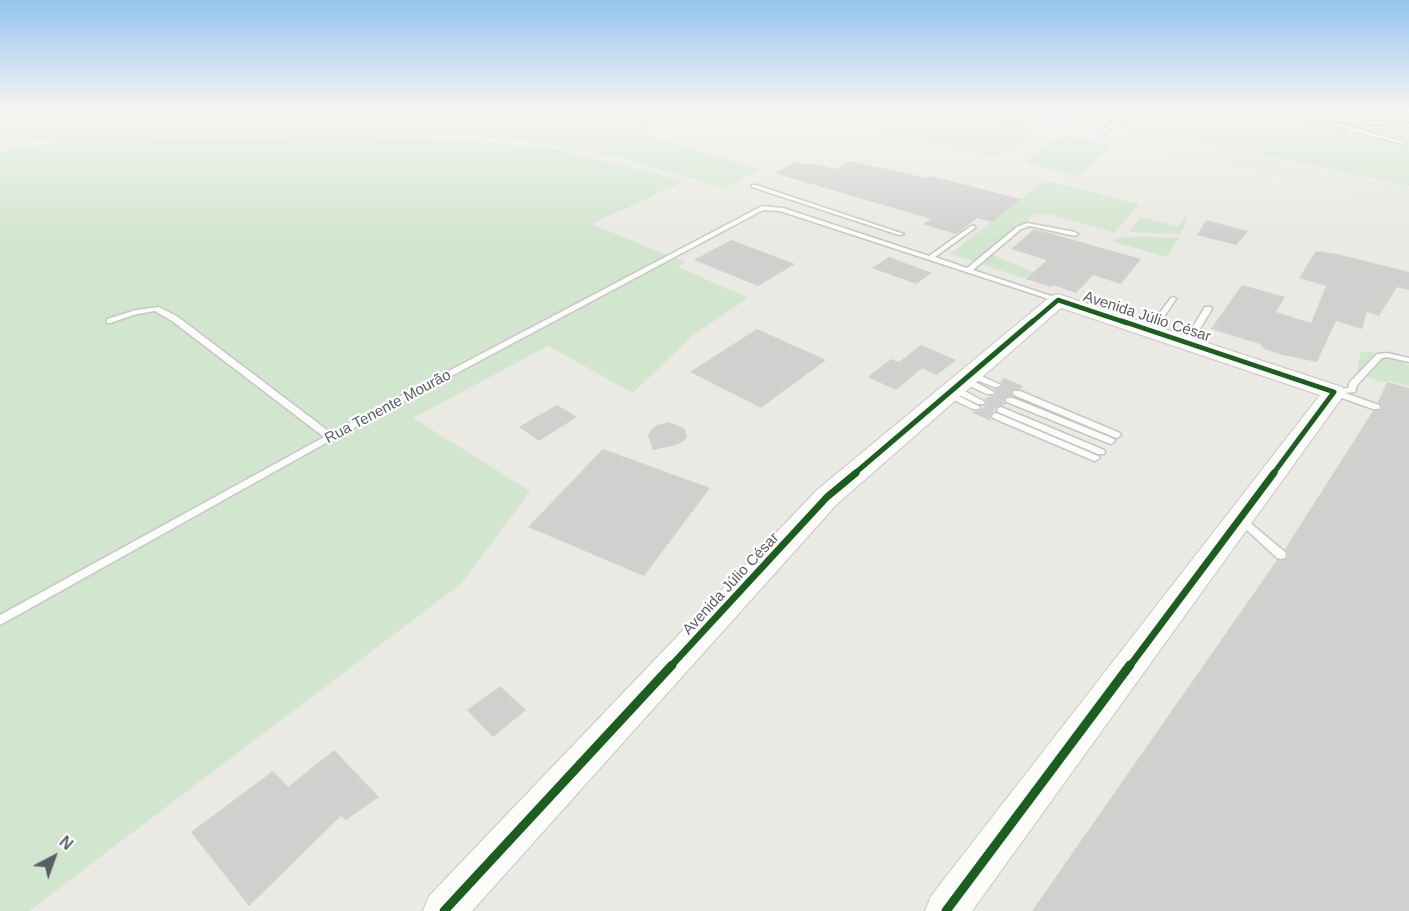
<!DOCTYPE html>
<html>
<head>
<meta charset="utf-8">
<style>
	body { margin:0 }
	#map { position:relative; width:1409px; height:911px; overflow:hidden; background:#eae9e4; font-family:Helvetica,sans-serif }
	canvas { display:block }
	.north { position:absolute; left:24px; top:827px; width:60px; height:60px; -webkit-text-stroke:4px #fff; paint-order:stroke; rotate:41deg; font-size:16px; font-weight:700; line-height:24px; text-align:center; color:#5a5d62 }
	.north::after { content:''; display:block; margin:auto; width:21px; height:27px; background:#5a5d62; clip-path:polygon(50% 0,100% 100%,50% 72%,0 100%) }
</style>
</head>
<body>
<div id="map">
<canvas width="1409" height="911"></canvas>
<div class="north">N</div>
</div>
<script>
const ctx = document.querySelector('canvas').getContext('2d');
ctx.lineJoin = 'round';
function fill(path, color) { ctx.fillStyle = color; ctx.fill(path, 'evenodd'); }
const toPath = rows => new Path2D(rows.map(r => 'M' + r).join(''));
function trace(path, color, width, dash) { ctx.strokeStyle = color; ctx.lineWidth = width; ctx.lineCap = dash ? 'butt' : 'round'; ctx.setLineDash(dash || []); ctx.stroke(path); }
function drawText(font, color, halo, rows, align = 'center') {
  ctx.font = font + ' Helvetica,sans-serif'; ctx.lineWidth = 4.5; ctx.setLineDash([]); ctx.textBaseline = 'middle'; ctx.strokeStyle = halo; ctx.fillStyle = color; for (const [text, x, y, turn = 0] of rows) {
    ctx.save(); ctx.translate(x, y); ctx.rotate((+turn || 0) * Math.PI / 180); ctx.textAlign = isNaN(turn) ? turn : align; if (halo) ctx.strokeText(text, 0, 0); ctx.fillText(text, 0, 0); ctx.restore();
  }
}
const green = toPath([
	[0,110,587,110,633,117,653,124,639,133,760,169,725,188,616,156,531,141,459,134,340,133,38,140,0,136],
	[1054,110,1409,110,1409,186,1118,124],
	[958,114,1020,123,1031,127,1034,132,1006,152,985,154,826,116],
	[340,136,452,139,556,149,685,181,591,224,685,262,678,267,748,298,693,335,633,393,548,346,413,418,530,491,462,583,29,911,0,911,0,152,63,141],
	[1063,136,1090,139,1111,147,1078,176,1025,163,1054,140],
	[1045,180,1140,204,1114,232,1049,214,1035,214,994,248,990,254,1036,273,1029,280,950,254],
	[1141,217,1178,227,1185,217,1188,218,1180,234,1129,232],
	[1123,237,1147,237,1179,238,1166,257,1111,241],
	[1369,351,1409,365,1409,386,1390,381,1380,382,1360,374,1357,370,1361,352]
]);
const taxiway = toPath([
	[995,110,1049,110,1409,188,1409,208,1009,118,999,116,995,110]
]);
const building = toPath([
	[850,161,927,178,931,176,1021,199,992,222,977,218,956,234,923,224,931,219,774,173,795,162,808,165,812,163,836,169],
	[1206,220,1248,231,1236,245,1197,235],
	[1034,229,1042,231,1141,259,1121,284,1093,275,1076,293,1053,285,1051,287,1026,279,1047,260,1011,249],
	[731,240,795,264,758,286,694,260],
	[1316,251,1337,254,1409,272,1409,290,1397,287,1379,316,1367,312,1362,329,1336,321,1317,362,1283,355,1264,349,1260,344,1211,329,1242,285,1285,297,1276,312,1311,323,1326,286,1299,278],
	[889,257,932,273,916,284,872,268],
	[757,329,826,360,761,408,690,372],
	[921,345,956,360,937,375,922,368,896,390,868,377,891,359,899,362],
	[1004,378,1023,386,1021,389,1012,390,1012,396,1005,397,1004,401,1007,404,996,407,990,415,991,421,971,412,979,411,986,405,987,401,984,399,995,395,996,391,993,389,1002,387,1003,384,1000,382],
	[1387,382,1409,388,1409,911,1032,911,1277,560,1287,559,1288,554,1285,549,1373,411,1381,410,1382,406,1378,402],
	[557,405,577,417,539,441,519,427],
	[669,422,684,428,687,436,685,440,676,445,653,450,648,435,650,431,657,425],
	[603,449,710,488,644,576,528,527],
	[500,686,526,710,493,737,467,710],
	[334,750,379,797,346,820,341,816,249,906,191,832,273,771,288,787]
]);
const lane = toPath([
	[1190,113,1268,115,1409,124,1409,126,1268,117,1190,115,1137,118,1120,123,1104,132,1100,131,1116,121,1137,116,1190,113],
	[1334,123,1405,142,1405,143,1403,144,1332,125,1334,123],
	[752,185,756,185,904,234,899,235,752,187,752,185],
	[762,206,783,208,929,256,971,226,975,226,975,228,935,257,967,268,1017,227,1027,223,1075,232,1078,234,1075,236,1030,226,1021,229,973,270,1060,299,1061,300,1058,302,780,211,763,210,333,439,0,625,0,615,324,437,172,321,155,311,137,314,110,323,107,323,107,319,136,310,159,307,178,317,331,433,762,206],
	[1173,297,1176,299,1153,333,1147,333,1147,329,1171,298,1173,297],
	[1205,307,1211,307,1212,309,1190,345,1184,345,1183,343,1205,307],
	[1387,353,1409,358,1409,362,1387,357,1382,358,1357,385,1355,392,1345,393,1379,405,1380,407,1379,409,1373,409,1331,394,1330,392,1331,390,1348,388,1350,382,1377,354,1387,353],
	[969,373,975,373,1001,385,997,387,994,387,969,377,968,375,969,373],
	[963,379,969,379,994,392,993,394,987,394,963,383,962,381,963,379],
	[953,388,959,388,985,402,984,404,978,404,953,392,952,390,953,388],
	[1014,391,1020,391,1120,433,1121,435,1117,438,1114,437,1014,395,1013,393,1014,391],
	[947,393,953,393,980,407,979,409,973,409,947,397,946,395,947,393],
	[1007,398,1013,398,1114,439,1115,441,1111,444,1108,443,1007,402,1006,400,1007,398],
	[1001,407,1104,450,1105,452,1104,454,1098,454,998,412,997,410,998,408,1001,407],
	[996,413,1098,456,1100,458,1095,461,1092,460,993,418,992,416,993,414,996,413],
	[1240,515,1243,517,1285,552,1286,555,1285,558,1281,559,1277,558,1237,521,1235,519,1237,517,1240,515]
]);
const secondary = toPath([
	[1058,294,1342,387,1346,392,972,911,925,911,931,896,1320,395,1061,308,837,504,472,911,423,911,429,896,817,490,1051,296,1058,294]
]);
const cyclewayFar3 = toPath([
	[1031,323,1058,300,1127,323]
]);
const cyclewayFar2 = toPath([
	[1122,321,1334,392,1273,474],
	[854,474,1033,321]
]);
const cyclewayFar1 = toPath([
	[670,667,827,497,856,473],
	[1129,667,1274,473]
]);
const cycleway = toPath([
	[444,911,672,665],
	[946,911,1130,665]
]);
const streetNames = [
	["Avenida Júlio César",1147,317,18],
	["Rua Tenente Mourão",388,407,-28],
	["Avenida Júlio César",731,584,-47]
];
fill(green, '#d2e6cf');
fill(taxiway, '#e6e6e2');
fill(building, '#d2d0ce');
trace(lane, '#c6c6c5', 3);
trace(secondary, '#c7c7c6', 2);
fill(lane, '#fcfcfb');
fill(secondary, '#fcfcfb');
trace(cyclewayFar3, '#1b5e20', 4.5);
trace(cyclewayFar2, '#1b5e20', 5);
trace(cyclewayFar1, '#1b5e20', 7);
trace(cycleway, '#1b5e20', 9);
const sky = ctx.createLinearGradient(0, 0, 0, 238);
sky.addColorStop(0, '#94c4ee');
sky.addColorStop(0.46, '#f6f5f3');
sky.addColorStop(1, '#f6f5f300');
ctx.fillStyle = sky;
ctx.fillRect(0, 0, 1409, 238);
drawText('15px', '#5a5d62', '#fff', streetNames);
</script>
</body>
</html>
